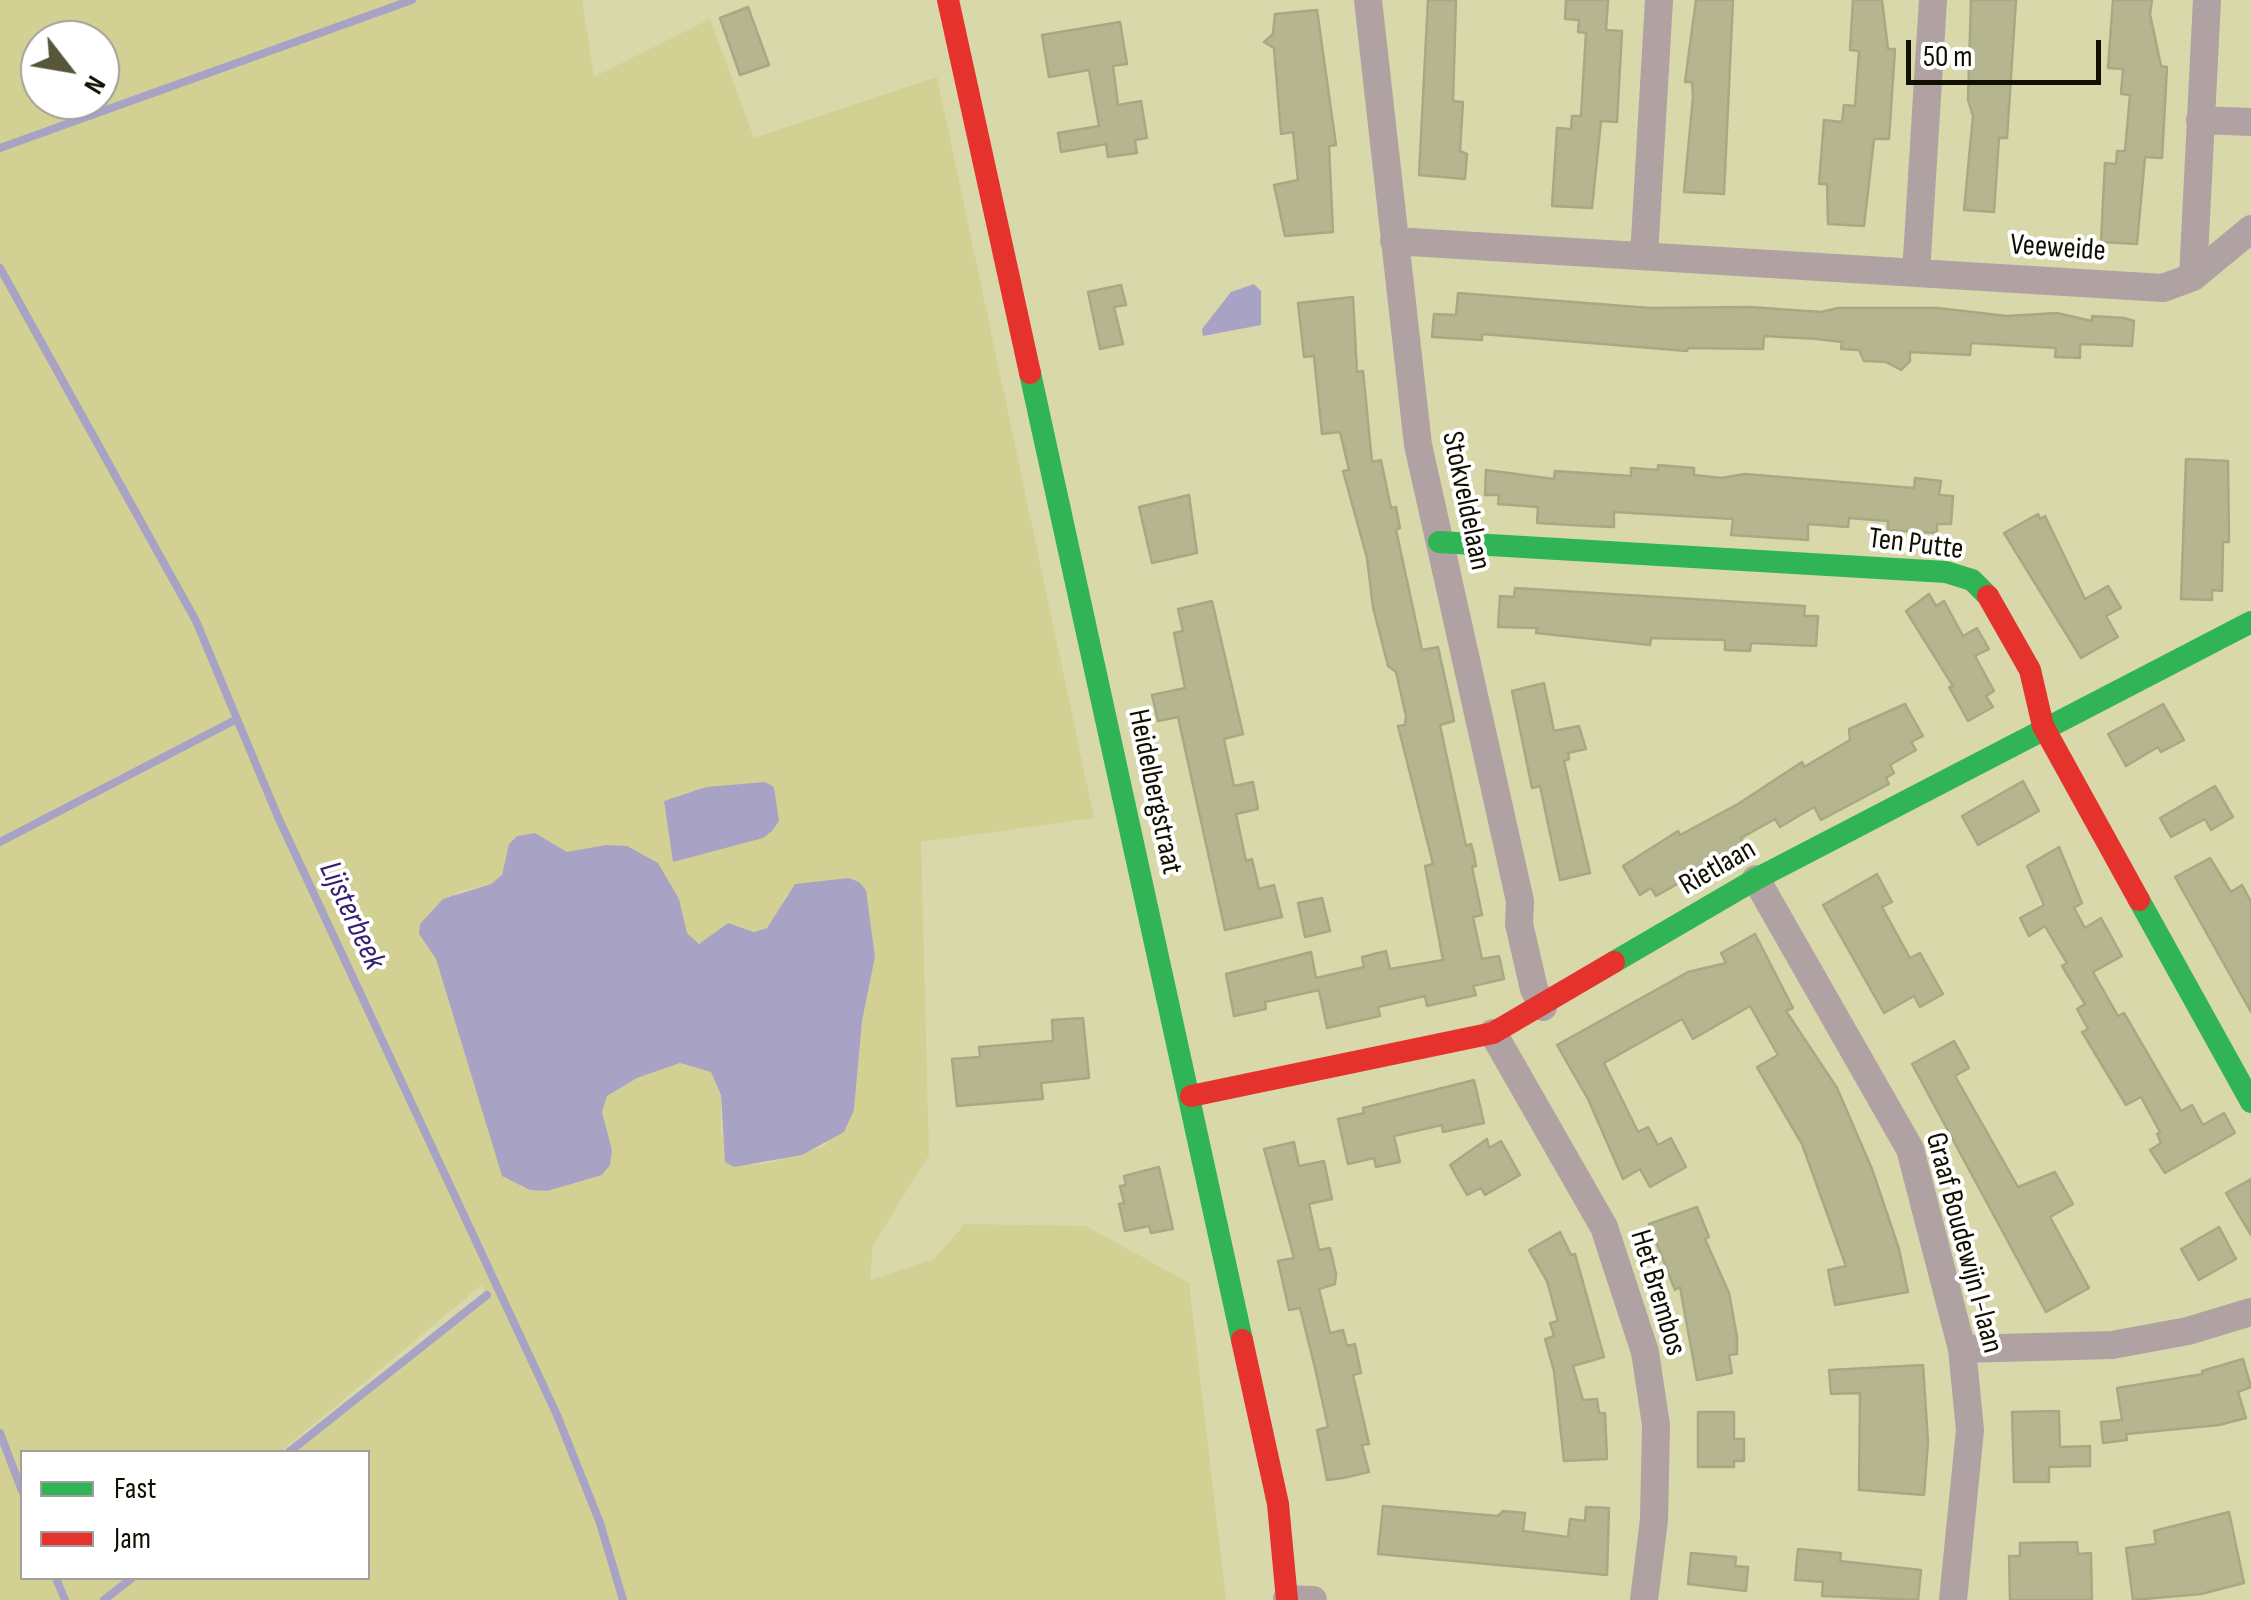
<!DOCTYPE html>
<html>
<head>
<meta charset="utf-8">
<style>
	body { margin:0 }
	#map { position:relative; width:2251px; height:1600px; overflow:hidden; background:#d8d8aa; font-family:"Sofia Sans Condensed",sans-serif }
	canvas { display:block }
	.legend { position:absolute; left:20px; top:1450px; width:350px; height:130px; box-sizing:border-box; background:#fff; border:2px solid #a09f99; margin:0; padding:12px 18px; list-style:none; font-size:30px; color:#111000 }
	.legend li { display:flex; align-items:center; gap:20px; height:50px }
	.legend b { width:50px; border:2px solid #a09f99 }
	.north { position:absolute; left:20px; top:20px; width:100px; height:100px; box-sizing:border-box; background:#fff; border:2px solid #a09f99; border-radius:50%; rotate:121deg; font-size:28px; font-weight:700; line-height:40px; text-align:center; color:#111000 }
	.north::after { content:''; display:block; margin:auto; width:35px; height:45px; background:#57563b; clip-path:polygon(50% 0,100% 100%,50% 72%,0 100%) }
	.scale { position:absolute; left:1906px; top:40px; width:195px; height:45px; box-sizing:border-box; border:5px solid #111000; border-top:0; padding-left:12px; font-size:30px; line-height:35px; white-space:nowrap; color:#111000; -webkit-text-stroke:8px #fff; paint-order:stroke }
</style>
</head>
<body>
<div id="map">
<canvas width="2251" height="1600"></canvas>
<ul class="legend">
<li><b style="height:12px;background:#30b455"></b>Fast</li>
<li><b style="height:12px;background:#e5322d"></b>Jam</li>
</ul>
<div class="north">N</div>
<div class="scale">50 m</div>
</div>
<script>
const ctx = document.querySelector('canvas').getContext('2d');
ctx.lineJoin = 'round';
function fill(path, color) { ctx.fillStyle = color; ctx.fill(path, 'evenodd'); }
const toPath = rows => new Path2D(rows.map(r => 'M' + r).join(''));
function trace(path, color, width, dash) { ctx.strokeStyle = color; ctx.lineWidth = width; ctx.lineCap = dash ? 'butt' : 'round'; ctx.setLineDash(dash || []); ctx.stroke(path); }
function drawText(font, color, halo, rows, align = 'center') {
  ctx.font = font + ' "Sofia Sans Condensed",sans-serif'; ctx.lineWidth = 8; ctx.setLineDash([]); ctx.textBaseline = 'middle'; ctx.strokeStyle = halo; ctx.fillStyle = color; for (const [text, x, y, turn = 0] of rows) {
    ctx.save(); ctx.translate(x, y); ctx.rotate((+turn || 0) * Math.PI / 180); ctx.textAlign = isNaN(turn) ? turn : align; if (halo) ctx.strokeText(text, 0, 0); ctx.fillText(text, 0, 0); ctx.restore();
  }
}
const green = toPath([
	[0,0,582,0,594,77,710,19,754,138,937,77,1094,818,921,842,929,1155,873,1245,870,1280,934,1259,965,1224,1086,1226,1189,1283,1226,1600,0,1600],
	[40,40,100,40,100,100,40,100],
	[774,787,779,821,664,802],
	[535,833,567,853,606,845,679,899,687,933,699,944,728,923,755,932,767,928,777,917,786,894,866,891,875,957,862,1021,854,1110,825,1146,769,1163,744,1165,721,1132,721,1095,711,1072,680,1063,637,1078,607,1096,602,1112,612,1150,503,1176,436,959,419,933,457,892,491,884,502,875,509,844,517,836],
	[482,1285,486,1295,289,1452,368,1452,368,1578,22,1578,22,1452,280,1452]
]);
const water = toPath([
	[1254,284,1261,291,1261,325,1203,336,1202,329,1231,292],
	[765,782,774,787,779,821,772,831,763,838,673,862,664,801,706,787],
	[535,833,567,852,606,845,627,846,658,863,679,899,687,933,699,944,728,923,754,932,767,928,795,884,849,878,859,882,866,890,875,957,862,1021,854,1110,844,1132,802,1155,734,1167,725,1162,721,1095,711,1072,680,1063,637,1078,607,1096,602,1112,612,1150,610,1165,602,1175,547,1191,530,1190,502,1176,436,959,419,934,420,924,443,899,491,884,502,875,509,844,517,836]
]);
const stream = toPath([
	[0,148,412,0],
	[0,268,196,621,278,817,557,1415,600,1523,623,1600],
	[0,842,237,719],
	[0,1433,22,1491],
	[289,1452,487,1295],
	[56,1578,65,1600],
	[104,1600,132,1578]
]);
const building = toPath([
	[1428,0,1456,0,1453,101,1463,102,1460,151,1467,154,1465,179,1419,175,1428,0],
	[1566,0,1608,0,1606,30,1622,31,1617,122,1601,121,1592,208,1552,206,1557,128,1571,129,1572,116,1581,116,1586,33,1578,32,1579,20,1565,19,1566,0],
	[1696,0,1733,0,1724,194,1684,192,1693,97,1692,82,1685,82,1696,0],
	[1853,0,1882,0,1888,49,1895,49,1889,139,1874,139,1864,226,1828,224,1827,184,1819,184,1824,120,1842,122,1844,105,1855,106,1859,51,1850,50,1853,0],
	[1971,0,2016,0,2007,138,1999,138,1994,212,1964,210,1973,116,1968,100,1971,0],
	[2113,0,2152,0,2150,14,2161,66,2167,67,2162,158,2145,157,2137,244,2101,242,2105,163,2116,164,2117,151,2125,151,2130,95,2121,94,2123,69,2108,68,2113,0],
	[748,7,769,65,740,75,720,18,748,7],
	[1317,10,1336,145,1329,146,1333,232,1285,236,1274,185,1298,180,1293,132,1281,134,1274,48,1264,42,1273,34,1275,14,1317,10],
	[1120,22,1127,64,1113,66,1118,105,1141,101,1147,138,1135,140,1137,153,1108,157,1106,144,1061,152,1058,133,1099,126,1089,70,1049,77,1042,35,1120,22],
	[1121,285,1126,305,1114,307,1123,344,1100,349,1088,292,1121,285],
	[1458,293,1650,308,1750,307,1821,312,1838,308,1937,308,2007,316,2057,313,2092,321,2092,316,2124,318,2134,321,2132,346,2080,344,2080,358,2055,357,2056,348,1971,343,1970,355,1910,352,1910,361,1901,370,1886,362,1864,361,1859,350,1841,349,1842,342,1817,339,1764,336,1763,349,1688,348,1687,351,1482,334,1482,340,1432,337,1434,314,1456,315,1458,293],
	[1353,297,1357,372,1363,371,1372,462,1381,460,1391,508,1396,507,1400,528,1396,530,1422,650,1438,647,1452,710,1454,721,1440,725,1466,846,1471,844,1474,855,1476,866,1472,867,1482,915,1473,917,1482,959,1499,956,1504,979,1473,986,1476,995,1427,1006,1425,996,1378,1007,1380,1016,1327,1028,1319,990,1265,1002,1266,1009,1234,1016,1226,974,1311,952,1316,978,1364,967,1362,957,1386,951,1390,969,1443,960,1425,866,1433,864,1398,726,1405,725,1406,716,1396,672,1388,666,1373,607,1367,558,1343,471,1349,470,1340,432,1322,434,1314,356,1304,357,1298,303,1353,297],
	[2186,459,2228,461,2229,542,2223,542,2222,591,2212,590,2212,600,2181,599,2186,459],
	[1658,465,1694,468,1694,475,1721,478,1745,474,1914,488,1915,478,1941,481,1939,495,1953,496,1951,524,1937,524,1937,533,1888,530,1888,521,1849,518,1848,527,1808,524,1808,540,1731,535,1733,519,1614,512,1614,527,1589,526,1537,523,1538,507,1498,504,1499,495,1485,495,1486,470,1554,479,1555,471,1631,476,1631,468,1658,470,1658,465],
	[1189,495,1197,553,1152,563,1139,507,1189,495],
	[2038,514,2040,519,2045,516,2085,599,2108,586,2121,608,2106,616,2118,637,2081,658,2004,533,2038,514],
	[1515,588,1805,606,1804,616,1818,616,1816,646,1751,643,1750,651,1725,650,1725,640,1651,638,1650,645,1536,633,1537,628,1498,627,1500,596,1514,597,1515,588],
	[1929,594,1936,606,1944,601,1963,636,1977,628,1989,649,1975,656,1994,691,1986,696,1993,707,1968,721,1949,687,1953,686,1906,611,1929,594],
	[1212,601,1243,734,1224,739,1234,786,1253,782,1258,809,1236,814,1246,861,1252,859,1259,889,1274,885,1282,917,1225,930,1178,717,1158,721,1152,695,1185,688,1174,633,1183,631,1178,609,1212,601],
	[1544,683,1554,731,1579,726,1586,749,1568,753,1569,759,1564,761,1590,873,1560,880,1540,786,1532,788,1512,691,1544,683],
	[1905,704,1923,736,1911,742,1916,750,1890,765,1894,773,1886,778,1889,784,1821,820,1814,807,1780,827,1775,819,1741,838,1746,846,1711,866,1717,876,1696,888,1690,877,1656,896,1651,888,1640,895,1623,866,1678,831,1680,835,1738,804,1802,762,1804,767,1850,740,1849,729,1905,704],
	[2163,704,2184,740,2161,752,2158,747,2126,766,2108,734,2163,704],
	[2023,781,2039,811,1978,845,1962,816,2023,781],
	[2215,786,2233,817,2211,830,2205,819,2171,837,2160,818,2215,786],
	[2059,847,2082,903,2074,908,2085,928,2101,918,2122,956,2093,972,2118,1016,2124,1013,2181,1111,2192,1105,2203,1125,2224,1113,2235,1133,2165,1173,2150,1150,2161,1143,2157,1134,2160,1132,2141,1097,2126,1105,2082,1032,2088,1029,2077,1009,2085,1004,2062,966,2067,963,2045,926,2029,936,2020,918,2044,905,2027,866,2059,847],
	[2210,858,2231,892,2242,885,2251,902,2251,1012,2175,877,2210,858],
	[1877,874,1892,902,1882,907,1910,958,1920,953,1943,994,1920,1007,1914,996,1884,1013,1823,905,1877,874],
	[1322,898,1330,931,1305,937,1298,903,1322,898],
	[1755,934,1793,1008,1786,1011,1837,1088,1872,1169,1899,1249,1908,1292,1835,1305,1828,1270,1846,1266,1802,1144,1757,1067,1778,1055,1750,1006,1693,1039,1682,1019,1604,1063,1638,1132,1648,1127,1658,1145,1671,1138,1686,1167,1650,1187,1640,1169,1623,1179,1588,1099,1557,1045,1688,972,1726,963,1721,953,1755,934],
	[1083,1018,1089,1078,1041,1083,1043,1099,957,1106,952,1059,980,1057,979,1047,1053,1041,1052,1020,1083,1018],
	[1954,1041,1969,1068,1955,1076,2018,1187,2055,1172,2073,1204,2050,1217,2089,1288,2046,1312,1912,1064,1954,1041],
	[1474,1080,1484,1123,1443,1132,1442,1125,1394,1136,1400,1162,1376,1167,1374,1158,1348,1164,1338,1119,1364,1113,1363,1108,1474,1080],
	[1487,1139,1489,1148,1501,1141,1520,1175,1485,1195,1481,1188,1467,1195,1450,1165,1487,1139],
	[1294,1142,1299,1166,1324,1161,1332,1199,1309,1204,1319,1250,1330,1248,1336,1274,1335,1284,1319,1289,1330,1333,1343,1330,1347,1346,1355,1344,1361,1373,1353,1375,1369,1444,1362,1445,1369,1472,1343,1478,1327,1480,1317,1430,1328,1427,1315,1368,1300,1308,1289,1310,1278,1261,1294,1258,1264,1149,1294,1142],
	[1159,1167,1173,1229,1151,1233,1149,1226,1125,1231,1119,1204,1124,1203,1120,1186,1126,1185,1124,1176,1159,1167],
	[2251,1179,2251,1235,2226,1193,2251,1179],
	[1697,1207,1709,1237,1705,1239,1729,1293,1737,1337,1737,1354,1729,1355,1732,1373,1697,1380,1680,1287,1675,1290,1649,1224,1697,1207],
	[2219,1227,2236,1259,2199,1280,2181,1249,2219,1227],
	[1560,1232,1571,1255,1575,1254,1604,1357,1573,1366,1583,1400,1597,1399,1599,1413,1605,1413,1607,1459,1564,1461,1554,1371,1545,1339,1554,1336,1550,1323,1558,1321,1547,1281,1529,1250,1560,1232],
	[2243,1359,2251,1387,2238,1392,2246,1418,2219,1425,2126,1434,2127,1440,2103,1443,2101,1422,2122,1420,2117,1388,2203,1374,2202,1371,2243,1359],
	[1923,1365,1928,1442,1924,1495,1859,1490,1860,1393,1831,1394,1829,1370,1923,1365],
	[2059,1411,2060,1447,2090,1446,2090,1466,2049,1467,2049,1482,2014,1482,2012,1412,2059,1411],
	[1698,1412,1734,1412,1734,1439,1744,1439,1744,1461,1734,1461,1734,1467,1698,1467,1698,1412],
	[1383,1506,1498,1516,1503,1511,1525,1513,1523,1531,1568,1537,1570,1519,1585,1521,1586,1507,1609,1508,1607,1575,1378,1554,1383,1506],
	[2229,1512,2244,1583,2201,1594,2133,1600,2126,1548,2156,1544,2154,1531,2229,1512],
	[2077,1542,2078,1554,2091,1553,2092,1600,2010,1600,2009,1556,2020,1556,2020,1543,2077,1542],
	[1798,1549,1841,1553,1840,1561,1921,1570,1918,1600,1822,1596,1823,1582,1795,1580,1798,1549],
	[1691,1553,1736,1557,1735,1566,1748,1567,1746,1591,1688,1584,1691,1553]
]);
const street = toPath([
	[1368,0,1418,445,1520,901,1519,924,1534,989,1543,1007],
	[2200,120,2251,122],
	[1394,241,2163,288,2193,277,2251,229],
	[1644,256,1659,0],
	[1916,273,1933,0],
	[2193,277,2207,0],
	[1756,879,1910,1149,1962,1349,1970,1430,1953,1600],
	[1493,1033,1604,1227,1645,1352,1656,1425,1654,1520,1644,1600],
	[1962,1349,2112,1345,2188,1331,2251,1312],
	[1287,1599,1313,1600]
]);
const fast = toPath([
	[1030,373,1242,1340],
	[1439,542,1946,572,1972,580,1988,596],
	[2139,900,2251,1102],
	[1614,962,1756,879,2251,622]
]);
const jam = toPath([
	[948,0,1030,373],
	[1988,596,2030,670,2043,726,2139,900],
	[1191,1096,1493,1033,1614,962],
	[1242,1340,1278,1504,1287,1600]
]);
const streetNames = [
	["Veeweide",2058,249,4],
	["Stokveldelaan",1465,501,78],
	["Ten Putte",1916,545,7],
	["Heidelbergstraat",1154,792,78],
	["Rietlaan",1718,868,-30],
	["Graaf Boudewijn I-laan",1963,1243,75],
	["Het Brembos",1657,1293,73]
];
const waterNames = [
	["Lijsterbeek",351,916,65]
];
fill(green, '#d2d193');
fill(water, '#a8a3c5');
trace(stream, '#a8a3c5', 8);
fill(building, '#b5b590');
trace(building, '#a8a883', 2.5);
trace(street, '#b0a1a2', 28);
trace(fast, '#30b455', 22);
trace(jam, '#e5322d', 22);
drawText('30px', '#111000', '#fff', streetNames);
drawText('italic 32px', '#342172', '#fff', waterNames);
</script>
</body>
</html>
